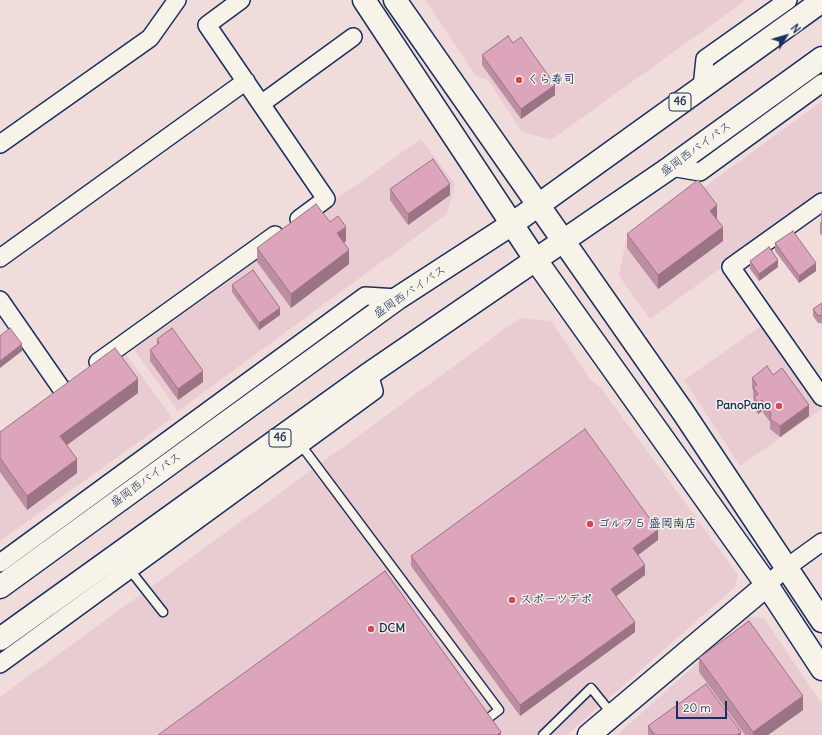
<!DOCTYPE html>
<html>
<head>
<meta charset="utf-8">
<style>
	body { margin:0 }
	#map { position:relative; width:822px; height:735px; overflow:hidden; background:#efdcdb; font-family:Delius,sans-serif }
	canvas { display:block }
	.north { position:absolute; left:766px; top:16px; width:40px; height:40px; -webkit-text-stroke:3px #f7f3e8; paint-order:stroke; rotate:52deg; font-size:11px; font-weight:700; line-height:16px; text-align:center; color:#1b2f5e }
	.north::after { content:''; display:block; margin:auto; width:14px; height:18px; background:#1b2f5e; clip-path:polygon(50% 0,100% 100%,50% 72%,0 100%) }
	.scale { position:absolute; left:676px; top:701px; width:51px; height:18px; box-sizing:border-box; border:2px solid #1b2f5e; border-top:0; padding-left:5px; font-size:12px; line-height:14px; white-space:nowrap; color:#1b2f5e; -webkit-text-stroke:3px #f7f3e8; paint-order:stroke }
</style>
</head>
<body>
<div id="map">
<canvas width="822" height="735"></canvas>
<div class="north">N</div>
<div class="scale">20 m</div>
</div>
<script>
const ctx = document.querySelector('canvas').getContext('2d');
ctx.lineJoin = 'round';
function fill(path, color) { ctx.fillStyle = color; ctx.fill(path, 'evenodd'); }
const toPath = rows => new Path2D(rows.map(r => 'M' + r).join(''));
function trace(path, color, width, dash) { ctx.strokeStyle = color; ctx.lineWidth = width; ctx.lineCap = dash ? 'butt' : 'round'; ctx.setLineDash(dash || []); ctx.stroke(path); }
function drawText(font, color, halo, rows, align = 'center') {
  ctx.font = font + ' Delius,"Klee One",sans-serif'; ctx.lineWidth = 3; ctx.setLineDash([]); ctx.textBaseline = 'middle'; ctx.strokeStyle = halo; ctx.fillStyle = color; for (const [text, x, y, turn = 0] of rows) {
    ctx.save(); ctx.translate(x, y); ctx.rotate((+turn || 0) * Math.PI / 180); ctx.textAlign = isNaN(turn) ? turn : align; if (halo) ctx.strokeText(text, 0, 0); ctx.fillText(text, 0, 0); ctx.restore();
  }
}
const built = toPath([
	[425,0,746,0,551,140,522,132,488,80,475,75],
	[822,101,822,195,650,319,619,276,626,240,691,192,703,188],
	[421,139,455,184,447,214,178,411,133,348,250,260],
	[520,318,551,321,590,379,601,388,738,575,735,587,567,735,0,735,0,697],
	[764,324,822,409,740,466,684,380],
	[123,350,172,418,0,541,0,439],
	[749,617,764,618,822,704,822,735,617,735]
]);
const lane = toPath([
	[301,445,499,710,482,723],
	[130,570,163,612],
	[543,735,591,688,612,714]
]);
const street = toPath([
	[241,0,207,25,326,199,299,219],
	[702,87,705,59,788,0],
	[261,104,353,37],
	[0,144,150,38,177,0],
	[671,167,700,172,822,83],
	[822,202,731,267,822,397],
	[0,258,246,81],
	[0,300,61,388],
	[98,362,275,235],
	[0,563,365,296,398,298],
	[767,585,786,568,822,542],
	[0,664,374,391,369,374]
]);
const secondary = toPath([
	[364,0,535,259,767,585,822,669],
	[395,0,683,412,822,621],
	[589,735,767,585]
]);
const highway = toPath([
	[0,587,398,298,512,224,822,1],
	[0,639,369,374,671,167,822,58]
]);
const wall = toPath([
	[513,43,555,95,521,119,482,65,482,55],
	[390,189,450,195,408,225,390,200],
	[822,210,822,236,820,233,820,222,821,222,821,211],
	[717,219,723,241,658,289,627,248,627,234],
	[330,222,346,241,344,243,349,264,291,308,257,262,257,248],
	[775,243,816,271,799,283,775,251],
	[750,261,778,267,759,281,750,269],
	[232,285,280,315,259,330,232,292],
	[822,303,822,325,821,323,818,323,813,316,813,309],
	[157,339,203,382,178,400,150,361,150,350,157,345],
	[773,375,809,416,780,437,770,429,770,422,762,411,758,414,754,408,753,390,752,388,752,378],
	[138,393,67,445,77,473,27,510,0,472,0,432],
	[658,540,638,555,645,575,616,596,635,632,520,716,411,566,411,556],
	[699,658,803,710,768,735,745,735,699,672],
	[648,726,741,735,648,735]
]);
const shadedWall = toPath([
	[555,85,555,95,521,119,521,109],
	[450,184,450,195,408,225,408,214],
	[717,205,717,219,710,224,710,211],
	[346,227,346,241,337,247,337,233],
	[723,227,723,241,658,289,658,275],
	[349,250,349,264,291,308,291,294],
	[778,260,778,267,759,281,759,274],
	[816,263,816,271,799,283,799,276],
	[280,308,280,315,259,330,259,323],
	[22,344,22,351,0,368,0,361],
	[203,371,203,382,178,400,178,389],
	[138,379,138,393,60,450,60,436],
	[762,400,762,411,758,414,758,403],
	[809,405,809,416,780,437,780,426],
	[77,459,77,473,27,510,27,496],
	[658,530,658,540,633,559,633,548],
	[645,565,645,575,611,600,611,589],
	[635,622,635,632,520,716,520,705],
	[803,696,803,710,768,735,753,735,753,732],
	[501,732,501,735,497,735],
	[741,732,741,735,737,735]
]);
const building = toPath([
	[508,36,513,43,521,37,555,85,521,109,482,55,508,36],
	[433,159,450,184,408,214,390,189,433,159],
	[698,180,717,205,710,211,723,227,658,275,627,234,698,180],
	[316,204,330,222,338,216,346,227,337,233,349,250,291,294,257,248,316,204],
	[793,231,816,263,799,276,775,243,793,231],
	[769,247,778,260,759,274,750,261,769,247],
	[253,270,280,308,259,323,232,285,253,270],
	[822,303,822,317,821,315,818,316,813,309,822,303],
	[10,328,22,344,0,361,0,336,10,328],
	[172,328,203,371,178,389,150,350,159,343,157,339,172,328],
	[115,348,138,379,60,436,77,459,27,496,0,458,0,432,115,348],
	[767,366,773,375,782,368,809,405,780,426,770,419,771,413,762,400,758,403,754,397,758,394,753,387,757,385,752,378,767,366],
	[585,429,658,530,633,548,645,565,611,589,635,622,520,705,411,556,585,429],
	[385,571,501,732,497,735,158,735,385,571],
	[749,621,803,696,753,732,699,658,749,621],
	[706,684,741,732,737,735,655,735,648,726,706,684]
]);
const markers = [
	[519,80,4,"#d1495b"],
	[779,406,4,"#d1495b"],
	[590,524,4,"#d1495b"],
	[512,600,4,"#d1495b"],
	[371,629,4,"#d1495b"]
];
const shields = [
	[680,102,22],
	[280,438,22]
];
const shieldNames = [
	["46",680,102],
	["46",280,438]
];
const poiNames = [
	["くら寿司",527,80],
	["PanoPano",771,406,"right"],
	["ゴルフ５ 盛岡南店",598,524],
	["スポーツデポ",520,600],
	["DCM",379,629]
];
const streetNames = [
	["盛岡西バイパス",696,149,-36],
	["盛岡西バイパス",410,292,-34],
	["盛岡西バイパス",146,480,-36]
];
fill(built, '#e9ccd2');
trace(lane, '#1b2f5e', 11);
trace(street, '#1b2f5e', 20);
trace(secondary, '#1b2f5e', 25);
trace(highway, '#1b2f5e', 25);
trace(lane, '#f7f3e8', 8);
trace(street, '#f7f3e8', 17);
trace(secondary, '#f7f3e8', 22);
trace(highway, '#f7f3e8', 22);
fill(wall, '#bd8ea2');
fill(shadedWall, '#9a7484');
fill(building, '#dca5bc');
trace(building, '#9a7484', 1);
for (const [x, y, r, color] of markers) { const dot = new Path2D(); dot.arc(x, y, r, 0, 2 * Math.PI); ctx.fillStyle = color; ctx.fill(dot); trace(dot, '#f7f3e8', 1.5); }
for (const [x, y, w] of shields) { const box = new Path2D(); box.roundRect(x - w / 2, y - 9, w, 18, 3); ctx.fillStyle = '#f7f3e8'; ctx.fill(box); trace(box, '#1b2f5e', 1); }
drawText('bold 11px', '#1b2f5e', null, shieldNames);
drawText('bold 12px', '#1b2f5e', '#f7f3e8', poiNames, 'left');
drawText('12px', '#1b2f5e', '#f7f3e8', streetNames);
</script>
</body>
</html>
